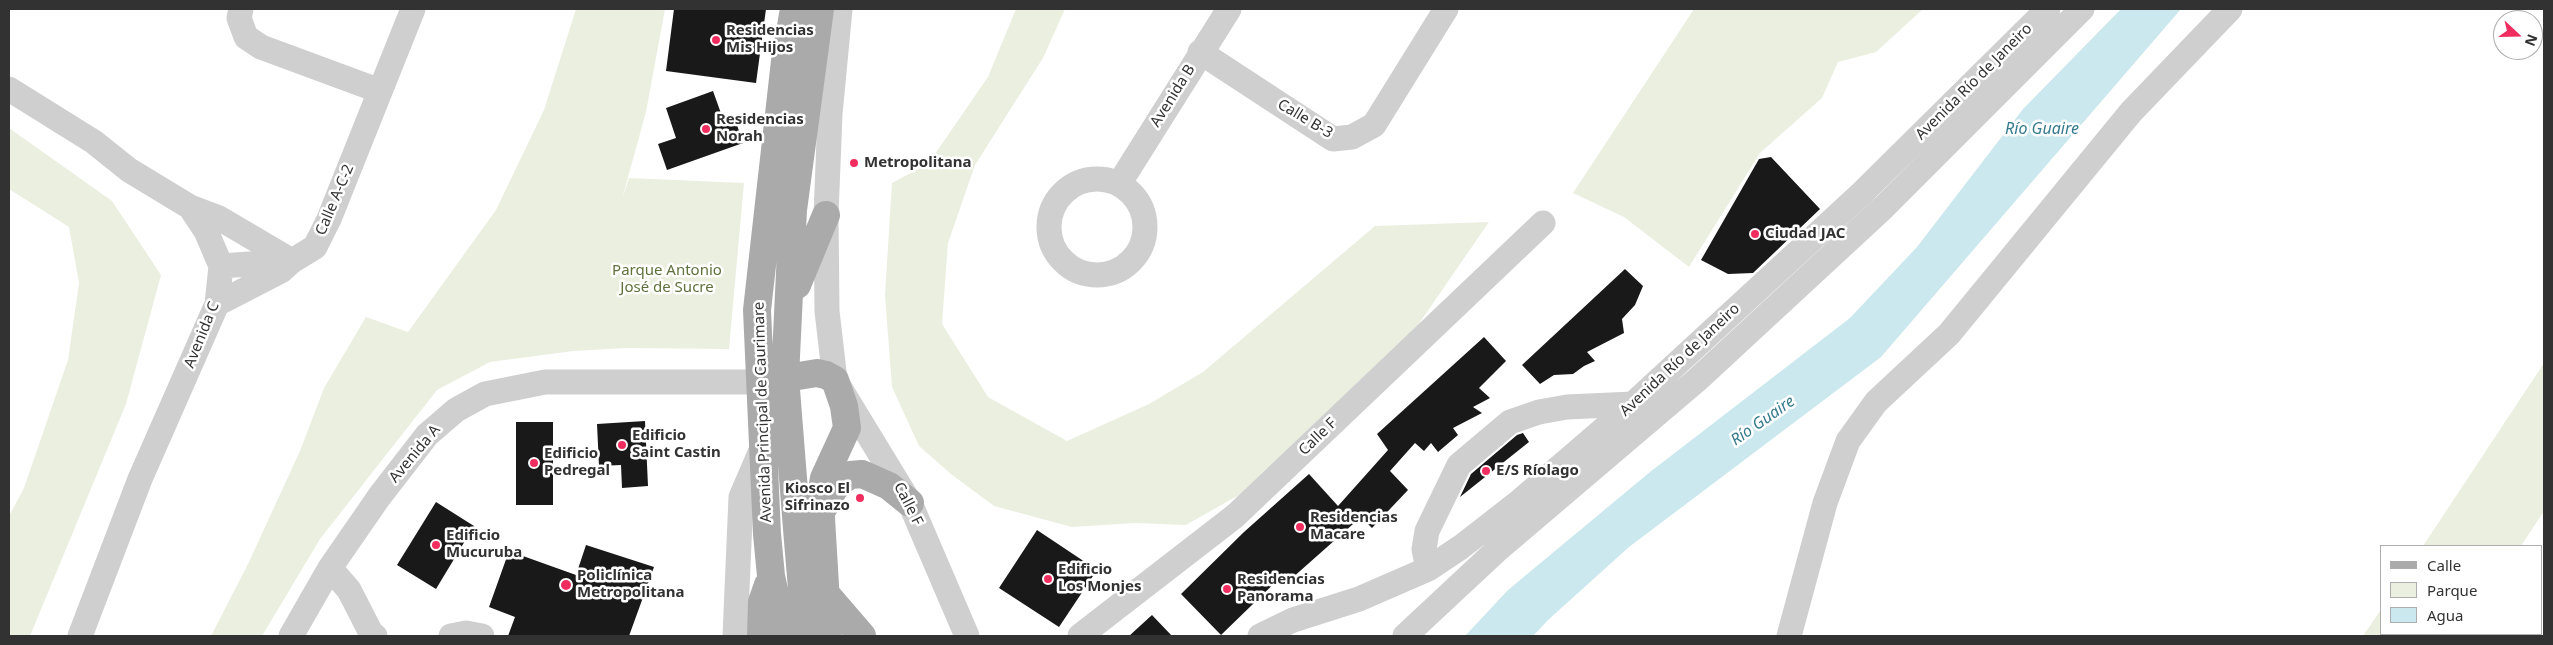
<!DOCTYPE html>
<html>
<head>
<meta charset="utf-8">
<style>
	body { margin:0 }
	#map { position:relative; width:2553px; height:645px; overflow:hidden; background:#fff; font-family:"Noto Sans",sans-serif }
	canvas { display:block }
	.frame { position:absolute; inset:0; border:10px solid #323232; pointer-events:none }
	.legend { position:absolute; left:2380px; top:545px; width:162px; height:90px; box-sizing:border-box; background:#fff; border:1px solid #adadad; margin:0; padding:6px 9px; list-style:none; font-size:15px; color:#323232 }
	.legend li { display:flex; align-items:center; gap:10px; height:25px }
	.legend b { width:25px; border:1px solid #adadad }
	.north { position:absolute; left:2493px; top:10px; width:50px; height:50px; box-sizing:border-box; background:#fff; border:1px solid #adadad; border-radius:50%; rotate:111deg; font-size:14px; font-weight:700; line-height:20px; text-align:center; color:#323232 }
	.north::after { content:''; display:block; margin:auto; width:18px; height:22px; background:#f02d5e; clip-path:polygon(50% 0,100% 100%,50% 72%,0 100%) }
</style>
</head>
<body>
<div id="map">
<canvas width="2553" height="645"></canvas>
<div class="frame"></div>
<ul class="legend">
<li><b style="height:6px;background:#aaa"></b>Calle</li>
<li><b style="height:14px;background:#ebefe0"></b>Parque</li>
<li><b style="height:14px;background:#cbe8ef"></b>Agua</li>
</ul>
<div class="north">N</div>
</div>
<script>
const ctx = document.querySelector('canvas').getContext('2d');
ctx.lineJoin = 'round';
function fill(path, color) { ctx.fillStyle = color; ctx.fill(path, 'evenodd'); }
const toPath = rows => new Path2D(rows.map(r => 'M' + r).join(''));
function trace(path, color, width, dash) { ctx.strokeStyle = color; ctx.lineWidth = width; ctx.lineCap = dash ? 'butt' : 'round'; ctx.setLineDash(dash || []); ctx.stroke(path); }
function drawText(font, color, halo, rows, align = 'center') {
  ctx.font = font + ' "Noto Sans",sans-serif'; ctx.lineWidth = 5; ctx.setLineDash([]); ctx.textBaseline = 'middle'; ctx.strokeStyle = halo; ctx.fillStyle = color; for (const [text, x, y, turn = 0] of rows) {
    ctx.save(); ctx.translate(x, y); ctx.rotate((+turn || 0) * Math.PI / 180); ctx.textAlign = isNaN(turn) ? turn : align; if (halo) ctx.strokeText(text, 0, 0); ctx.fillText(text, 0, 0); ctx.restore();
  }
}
const green = toPath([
	[576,9,665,9,646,112,622,199,629,178,744,183,729,349,627,348,573,351,490,362,437,390,320,539,262,636,211,636,248,564,300,451,324,388,366,317,408,332,496,210,544,110],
	[1016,9,1065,9,1043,58,975,165,948,243,942,324,988,397,1067,441,1149,404,1203,372,1375,226,1489,222,1418,325,1239,495,1186,525,1134,523,1072,527,994,506,951,474,919,446,892,387,885,295,892,183,928,164,988,77],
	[1694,9,1923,9,1876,52,1838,62,1822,98,1760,153,1689,267,1624,217,1573,193],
	[9,128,112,201,161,275,126,404,30,636,9,636,9,516,24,488,68,360,79,283,69,227,9,189],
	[2544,363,2544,511,2521,546,2423,546],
	[2382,608,2382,634,2463,634,2461,636,2363,636]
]);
const water = toPath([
	[2121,9,2181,9,1881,357,1629,547,1548,620,1533,636,1465,636,1508,590,1650,472,1850,318,1917,247,2023,109]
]);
const building = toPath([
	[674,9,766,9,756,83,666,71],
	[713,91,723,119,734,116,743,143,667,170,658,144,676,138,666,108],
	[1771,157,1820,209,1753,273,1728,274,1701,260,1759,159],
	[1625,269,1643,286,1635,305,1622,319,1624,333,1587,352,1595,361,1584,366,1573,374,1554,375,1540,384,1522,365],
	[1484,337,1506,361,1479,388,1490,398,1473,407,1482,413,1453,428,1458,435,1438,452,1431,443,1424,451,1415,443,1390,471,1408,490,1372,528,1361,517,1291,579,1285,573,1221,635,1181,594,1244,532,1309,474,1338,506,1388,450,1377,434],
	[645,421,648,486,622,488,621,465,599,466,597,424],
	[516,422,553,422,553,505,516,505],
	[1523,433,1529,442,1460,497,1471,474,1517,435],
	[436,502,474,526,436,589,397,565],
	[1037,530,1097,570,1059,627,999,588],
	[586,545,654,567,629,636,508,636,515,617,489,607,509,551,576,575],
	[1152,615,1172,636,1129,636]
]);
const minor = toPath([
	[241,9,239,18,246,37,261,47,380,91],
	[840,9,830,114,826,215,827,311,835,380,910,503,967,636],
	[1200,52,1333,139,1352,137,1374,125,1446,9],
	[9,89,94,142,129,170,190,207,206,231,221,266,217,304,140,479,80,636],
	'1049 227a48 48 0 1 1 96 0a48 48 0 1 1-96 0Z',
	[1119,184,1229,9],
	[190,207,219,218,292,261,281,271,217,304],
	[221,266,292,261,315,247,329,219,413,9],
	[330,568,349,590,371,633,375,636],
	[1428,569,1424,549,1427,531,1459,465,1510,422,1539,412,1567,407,1633,404],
	[291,636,330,568,379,497,427,435,456,410,485,394,545,382,761,382],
	[451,636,466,633,482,636],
	[735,636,741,497,763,446],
	[1080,636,1235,516,1543,223],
	[1260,636,1293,620,1359,599,1428,569,1461,547,1520,501,1633,404,1862,193,2048,9],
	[1405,636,1496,551,1697,380,1884,207,2082,9],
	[1789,636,1825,503,1848,441,1876,402,1949,334,2131,112,2230,9]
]);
const major = toPath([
	[797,285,826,215],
	[767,381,817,373,826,375,835,380,844,406,847,428,824,478,820,501,828,636],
	[824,507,834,489,841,481,850,475,862,474,889,486,910,503],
	[825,593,862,636],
	[761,636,762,602,768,585],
	[784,636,771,576,767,534,757,310,785,61,794,9],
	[809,636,804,612,798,541,785,377,793,210,820,9]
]);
const markers = [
	[716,40,5,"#f02d5e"],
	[706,129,5,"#f02d5e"],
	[854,163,5,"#f02d5e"],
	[1755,234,5,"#f02d5e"],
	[622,445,5,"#f02d5e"],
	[534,463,5,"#f02d5e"],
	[1486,471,5,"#f02d5e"],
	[860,498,5,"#f02d5e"],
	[1300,527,5,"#f02d5e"],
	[436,545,5,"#f02d5e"],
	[1048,579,5,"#f02d5e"],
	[566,585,6,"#f02d5e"],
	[1227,589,5,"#f02d5e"]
];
const poiNames = [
	["Residencias",726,31],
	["Mis Hijos",726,48],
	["Residencias",716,120],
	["Norah",716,137],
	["Metropolitana",864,163],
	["Ciudad JAC",1765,234],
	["Edificio",632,436],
	["Saint Castin",632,453],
	["Edificio",544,454],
	["Pedregal",544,471],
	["E/S Ríolago",1496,471],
	["Kiosco El",850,489,"right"],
	["Sifrinazo",850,506,"right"],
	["Residencias",1310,518],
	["Macare",1310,535],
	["Edificio",446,536],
	["Mucuruba",446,553],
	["Edificio",1058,570],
	["Los Monjes",1058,587],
	["Policlínica",577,576],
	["Metropolitana",577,593],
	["Residencias",1237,580],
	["Panorama",1237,597]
];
const streetNames = [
	["Avenida Río de Janeiro",1974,82,-45],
	["Avenida B",1173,96,-58],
	["Calle B-3",1305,119,31],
	["Calle A-C-2",335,200,-67],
	["Avenida C",202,335,-68],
	["Avenida Río de Janeiro",1680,360,-43],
	["Avenida Principal de Caurimare",763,412,-92],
	["Calle F",1318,437,-44],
	["Avenida A",415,454,-50],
	["Calle F",908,504,63]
];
const parkNames = [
	["Parque Antonio",667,271],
	["José de Sucre",667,288]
];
const waterNames = [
	["Río Guaire",2042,129],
	["Río Guaire",1763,421,-35]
];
fill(green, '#ebefe0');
fill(water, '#cbe8ef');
fill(building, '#191919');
trace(minor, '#cfcfcf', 25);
trace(major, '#aaa', 28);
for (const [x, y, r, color] of markers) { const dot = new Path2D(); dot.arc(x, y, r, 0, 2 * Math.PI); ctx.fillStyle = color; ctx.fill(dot); trace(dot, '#fff', 2); }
drawText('bold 15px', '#323232', '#fff', poiNames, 'left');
drawText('15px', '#323232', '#fff', streetNames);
drawText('15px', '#5e713b', '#fff', parkNames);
drawText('italic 16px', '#357a8c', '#fff', waterNames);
</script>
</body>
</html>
